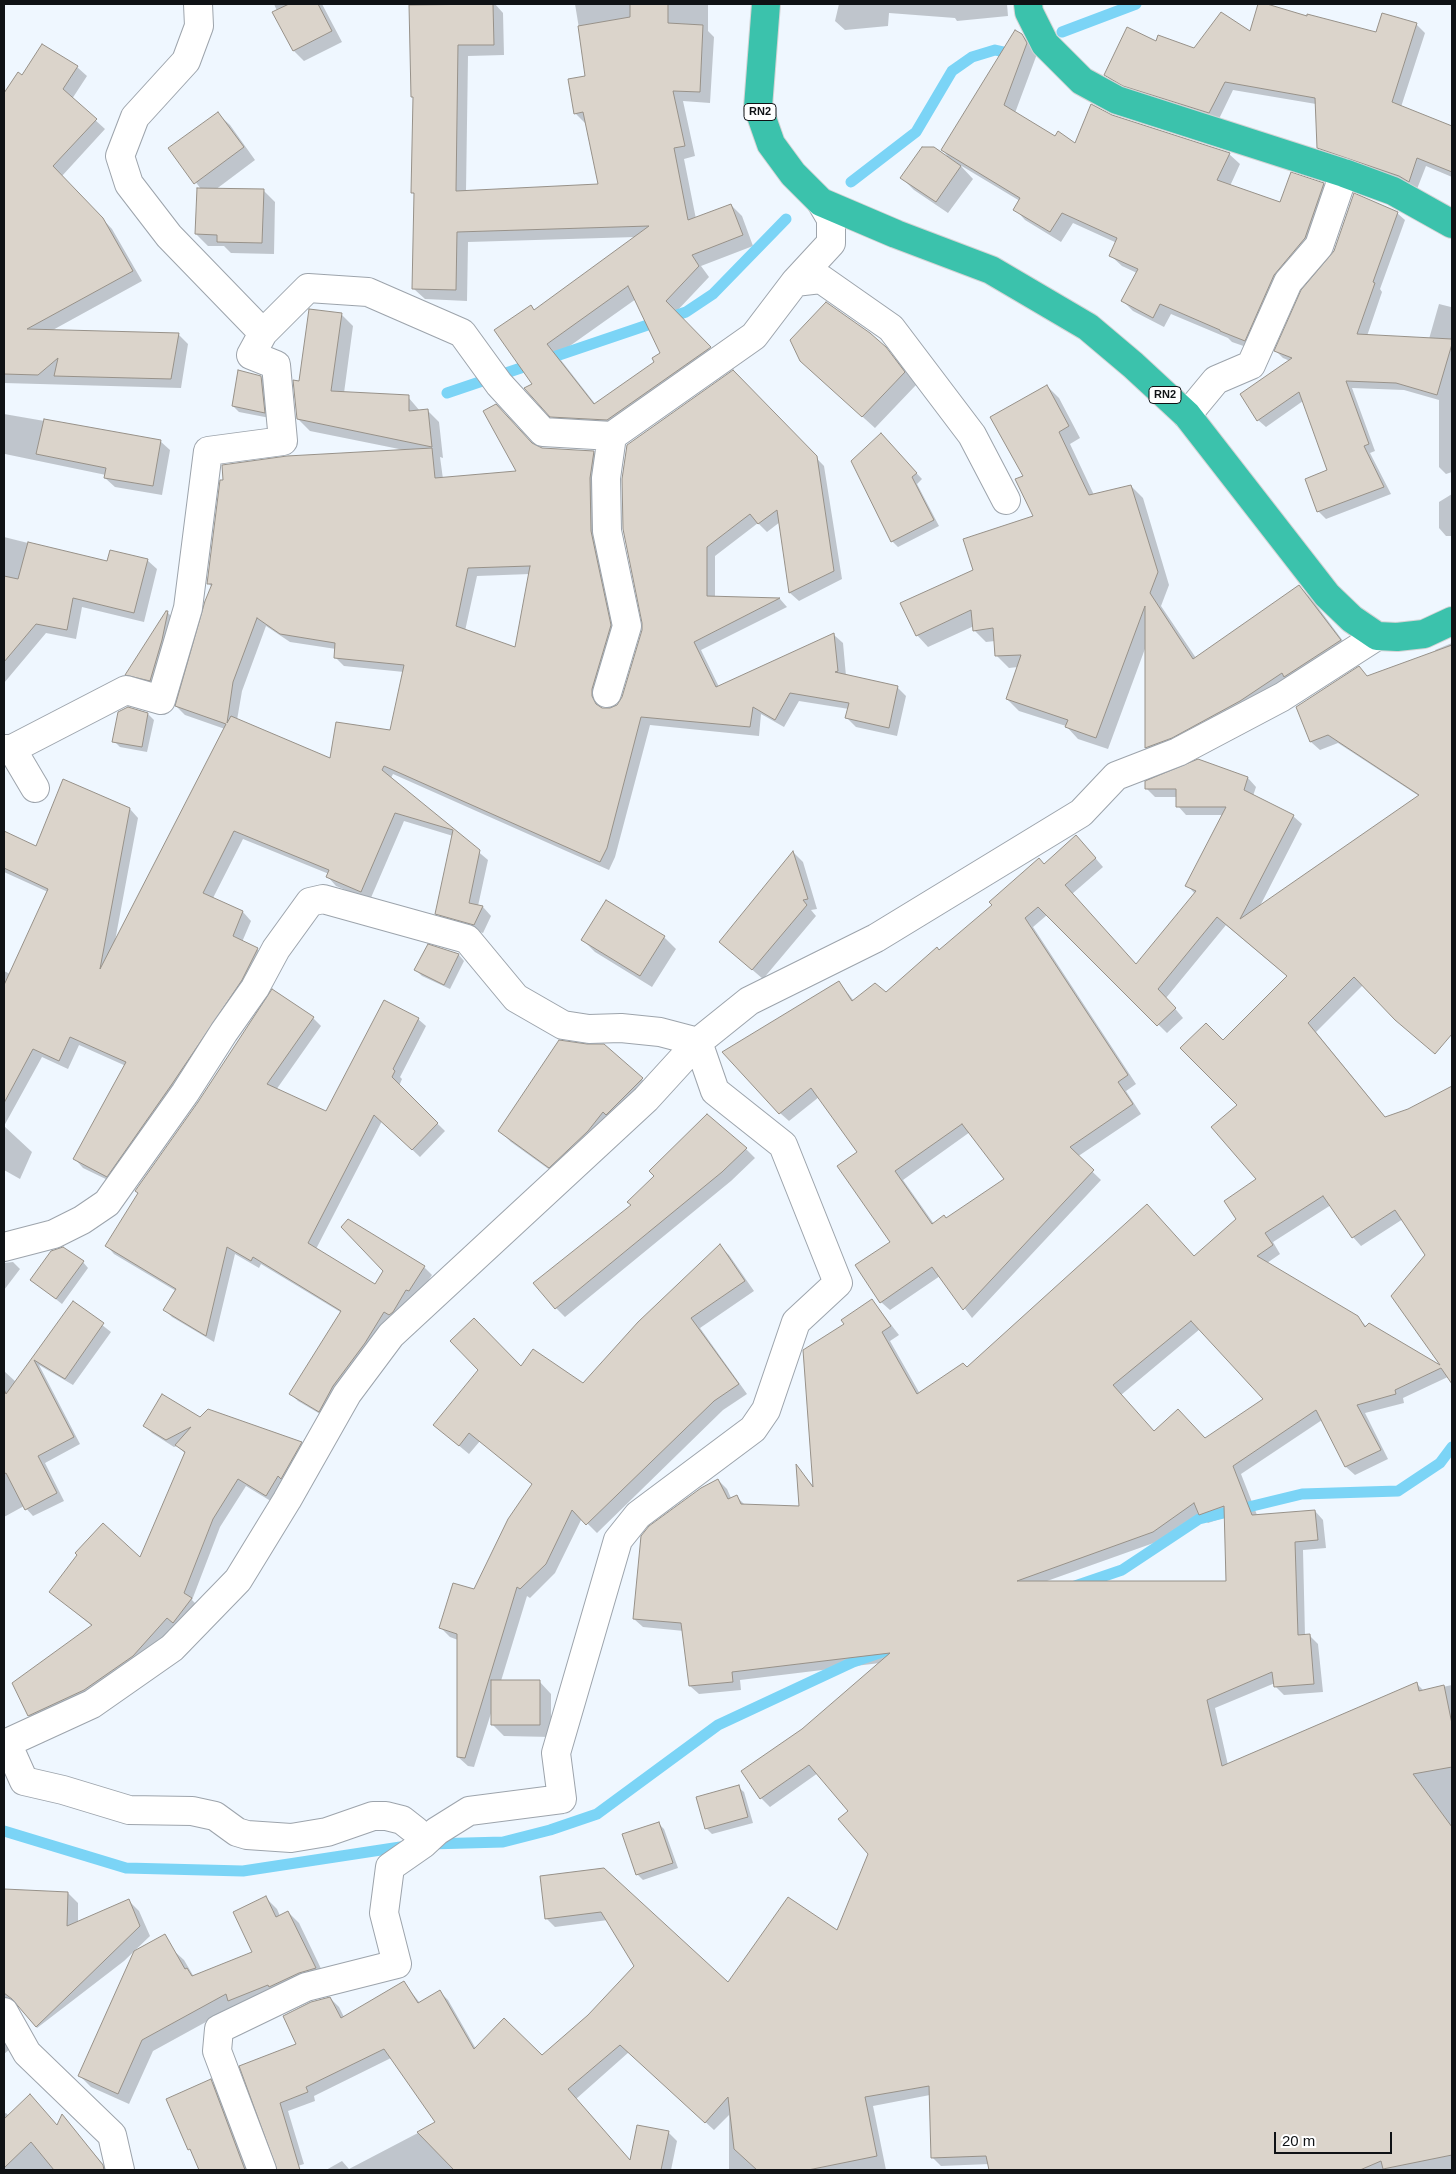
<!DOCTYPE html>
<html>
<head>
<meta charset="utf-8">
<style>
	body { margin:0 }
	#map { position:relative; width:1456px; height:2174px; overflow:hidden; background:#eff7ff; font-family:Helvetica,sans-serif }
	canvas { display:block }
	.frame { position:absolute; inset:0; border:5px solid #0f1215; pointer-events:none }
	.scale { position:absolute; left:1274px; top:2132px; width:118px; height:22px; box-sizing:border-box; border:2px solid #0f1215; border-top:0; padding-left:6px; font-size:15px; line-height:18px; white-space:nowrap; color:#0f1215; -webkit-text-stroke:4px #fff; paint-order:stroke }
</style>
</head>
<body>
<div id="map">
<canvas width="1456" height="2174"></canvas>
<div class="frame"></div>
<div class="scale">20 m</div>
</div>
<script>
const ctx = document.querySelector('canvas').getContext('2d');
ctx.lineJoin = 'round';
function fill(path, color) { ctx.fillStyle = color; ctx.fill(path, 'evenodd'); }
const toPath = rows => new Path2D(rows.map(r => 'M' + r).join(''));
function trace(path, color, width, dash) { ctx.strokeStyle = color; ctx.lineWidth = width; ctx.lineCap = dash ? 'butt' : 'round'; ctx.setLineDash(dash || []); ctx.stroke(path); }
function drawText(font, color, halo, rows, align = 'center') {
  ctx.font = font + ' Helvetica,sans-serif'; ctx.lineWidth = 5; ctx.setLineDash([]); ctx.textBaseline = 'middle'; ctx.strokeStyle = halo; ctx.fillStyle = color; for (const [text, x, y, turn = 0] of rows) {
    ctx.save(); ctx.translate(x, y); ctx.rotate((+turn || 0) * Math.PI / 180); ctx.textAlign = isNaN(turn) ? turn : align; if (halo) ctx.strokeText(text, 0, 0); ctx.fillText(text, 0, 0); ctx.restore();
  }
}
const shadow = toPath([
	[274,4,322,4,342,42,304,61,294,51],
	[410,4,495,4,503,13,504,55,468,56,466,191,600,185,587,125,575,113,587,77,575,4,708,4,708,31,714,37,710,103,683,101,695,156,684,159,696,219,731,205,742,216,753,246,701,266,709,277,675,313,720,359,619,430,562,427,551,416,533,384,531,306,535,311,636,237,468,242,467,301,425,299,414,289,415,195,412,192,414,99,412,96],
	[636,299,662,354,656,362,596,405,557,355],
	[839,4,1007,4,1008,16,957,21,955,18,889,13,888,26,845,30,835,21],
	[1259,4,1377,34,1416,24,1425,33,1401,107,1452,128,1452,177,1426,166,1417,189,1327,156,1318,147,1316,104,1233,90,1218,121,1133,94,1114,84,1106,75,1156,43,1195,50,1250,33],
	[1022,35,1033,46,1037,54,1015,113,1055,138,1076,144,1112,116,1229,154,1240,164,1230,186,1281,203,1323,184,1334,195,1255,350,1232,342,1228,338,1171,314,1164,327,1133,311,1123,301,1137,273,1122,266,1111,256,1117,243,1073,223,1061,242,1025,220,1015,209,1020,201,960,165,973,179,948,213,914,190,902,178,951,161,943,150],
	[77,67,87,76,72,99,105,129,62,176,112,229,142,281,51,331,178,334,188,344,181,388,4,383,4,95,18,74,22,76],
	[218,114,230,125,255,160,215,190,263,190,275,202,274,254,231,253,224,246,208,246,196,234,201,189,170,149],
	[1397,213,1405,220,1380,289,1382,292,1367,336,1429,339,1439,304,1451,307,1452,305,1452,472,1446,474,1439,467,1439,400,1404,390,1352,388,1375,451,1370,453,1391,494,1326,519,1318,511,1328,471,1303,401,1266,427,1258,420,1290,361,1283,358,1276,351],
	[341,314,353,326,344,393,408,397,420,411,427,410,439,422,443,458,440,457,443,479,518,472,533,445,542,449,594,452,602,461,619,635,600,698,602,709,610,710,618,706,623,698,733,372,824,466,842,579,799,601,790,593,780,522,767,532,758,523,715,556,715,597,780,599,787,607,701,650,719,687,834,635,843,643,846,676,897,687,906,696,897,736,856,727,847,718,849,709,799,701,784,727,761,714,759,736,650,725,615,857,609,870,393,774,391,778,488,860,478,906,483,907,491,916,483,933,446,922,437,914,453,836,404,821,370,900,336,886,328,877,329,874,243,839,213,898,243,912,251,921,242,942,257,949,266,957,116,1184,83,1168,75,1159,126,1066,79,1045,68,1069,42,1057,4,1126,32,1152,20,1179,4,1170,4,971,10,974,48,892,4,872,4,839,6,834,37,848,130,809,138,818,115,941,225,729,185,715,176,706,212,587,208,583,404,450,310,431,298,419,300,382],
	[530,574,516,649,465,631,477,576],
	[266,626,290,642,336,649,335,657,344,666,404,672,391,731,331,760,237,720,242,691],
	[885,348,897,360,916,385,875,428,814,373],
	[261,377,267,383,270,418,239,412,233,406],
	[1047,386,1059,398,1080,438,1070,444,1094,495,1131,486,1143,498,1169,585,1161,606,1196,658,1299,586,1311,598,1352,653,1158,759,1147,747,1146,646,1108,749,1078,739,1066,726,1019,711,1007,699,1018,667,1009,668,997,656,995,641,986,642,974,630,974,626,928,647,917,635,975,571,1034,517,1025,476],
	[4,414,160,441,170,450,162,495,115,487,105,478,106,475,5,454,4,473],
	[886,440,922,479,917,484,939,526,898,547,892,541],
	[1452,494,1452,536,1446,536,1439,528,1439,502],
	[4,537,108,563,147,560,157,569,144,622,82,607,76,639,46,633,4,683],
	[167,612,173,618,156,686,132,681,127,675],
	[1452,643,1452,1022,1388,978,1414,1027,1408,1031,1363,985,1316,1032,1386,1118,1408,1110,1445,1091,1452,1099,1452,1135,1424,1161,1452,1147,1452,1375,1403,1398,1404,1403,1365,1413,1388,1459,1355,1475,1346,1467,1322,1420,1241,1474,1257,1515,1315,1511,1323,1520,1326,1548,1303,1550,1305,1636,1309,1635,1318,1644,1323,1692,1284,1695,1275,1686,1275,1683,1215,1708,1228,1765,1416,1683,1424,1691,1452,1685,1452,1726,1352,1787,1353,1790,1452,1757,1452,2170,1014,2170,1014,2163,941,2166,932,2157,930,2095,873,2106,886,2170,729,2170,729,2115,714,2130,629,2052,576,2099,596,2122,548,2170,326,2170,342,2161,349,2169,437,2123,391,2058,314,2096,315,2101,288,2111,304,2164,285,2170,277,2163,241,2067,298,2045,330,1998,339,2007,344,2017,404,1983,420,2003,440,1992,448,2000,476,2049,542,2057,589,2016,635,1966,608,1920,555,1927,546,1918,542,1877,728,1984,838,1932,870,1854,850,1811,818,1773,770,1807,761,1798,803,1730,880,1663,740,1680,741,1690,699,1694,690,1686,684,1631,643,1627,634,1619,718,1480,727,1489,731,1498,736,1496,745,1505,800,1508,797,1467,814,1487,846,1325,872,1300,899,1335,890,1341,920,1394,1194,1257,1238,1219,1258,1180,1223,1042,1288,977,1226,925,1166,998,1183,1018,1167,1033,1047,915,1033,927,1136,1084,1126,1091,1141,1114,1077,1157,1101,1180,972,1318,940,1276,890,1310,881,1302,892,1242,858,1153,819,1097,789,1121,780,1113,839,982,854,1001,886,994,1044,865,1085,846,1103,867,1072,894,1137,966,1195,894,1187,885,1223,815,1186,815,1178,806,1178,797,1155,797,1147,789,1248,778,1256,787,1253,796,1293,816,1302,824,1259,908,1419,796,1338,743,1320,750,1311,742,1297,707,1359,668,1368,677,1436,653,1435,650],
	[970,1132,1006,1179,946,1219,934,1224,903,1180],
	[1331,1205,1353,1237,1361,1246,1403,1219,1426,1255,1444,1370,1367,1327,1357,1317,1267,1263,1280,1254,1273,1242],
	[1200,1329,1265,1400,1205,1440,1154,1432,1121,1395],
	[1199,1514,1208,1523,1226,1517,1227,1582,1047,1581,1162,1540],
	[148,714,154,720,147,752,120,747,114,741],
	[794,853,803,862,817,909,811,910,816,916,763,979,720,942],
	[664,937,676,949,652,987,595,952,583,940],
	[428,946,459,955,464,961,450,989,422,976,416,970],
	[273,990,313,1018,321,1026,276,1090,327,1112,418,1019,426,1026,400,1077,402,1079,399,1086,445,1131,420,1157,382,1121,316,1249,375,1286,424,1267,432,1275,417,1298,327,1418,298,1401,291,1394,342,1313,261,1264,259,1268,235,1254,214,1342,172,1317,164,1309,176,1291,114,1254,107,1246],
	[604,1045,654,1090,561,1178,511,1142,500,1131,587,1046],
	[746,1149,755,1158,731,1181,565,1317,556,1308],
	[720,1246,729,1255,754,1291,700,1328,747,1394,723,1410,597,1533,582,1518,555,1573,530,1598,527,1596,501,1681,539,1681,551,1694,551,1737,504,1736,492,1724,492,1710,474,1767,468,1766,458,1757,458,1640,450,1637,441,1628,474,1591,533,1485,480,1441,469,1454,434,1425,521,1368,583,1384],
	[13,1262,20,1269,4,1290,4,1263],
	[83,1262,88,1268,62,1304,32,1280],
	[74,1303,111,1332,73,1385,39,1365,80,1444,45,1463,64,1501,33,1516,24,1506,4,1517,4,1371,16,1382],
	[201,1418,301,1443,309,1451,274,1503,246,1486,220,1527,192,1600,199,1607,141,1664,37,1723,29,1715,92,1626,51,1592,141,1559,186,1454,177,1446,174,1447,152,1433,144,1425],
	[738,1787,744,1792,753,1823,712,1834,706,1828],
	[658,1823,664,1829,678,1868,643,1880,637,1874],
	[4,1890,68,1893,78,1903,78,1923,129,1901,139,1911,150,1936,124,1961,37,2028,20,2008,15,2006,4,2012],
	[266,1898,277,1909,280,1916,288,1912,299,1923,326,1979,235,2006,153,2051,129,2104,91,2087,80,2076,173,1950,184,1960,194,1977,254,1953],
	[4,2035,10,2049,4,2054],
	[211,2081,223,2093,252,2170,200,2170,167,2100],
	[6,2113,9,2116,58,2126,62,2116,108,2170,4,2170,4,2114],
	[668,2132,677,2141,671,2170,586,2170,607,2135,631,2162]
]);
const stream = toPath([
	[1062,32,1136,4],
	[851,182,916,132,952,71,972,57,995,50,1017,55],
	[447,393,686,312,713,294,786,219],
	[1075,1586,1122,1570,1199,1519,1302,1494,1398,1491,1440,1463,1452,1447],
	[4,1831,126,1868,243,1871,407,1846],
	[430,1844,503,1842,550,1830,597,1814,718,1725,853,1662,888,1650]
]);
const building = toPath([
	[289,4,318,4,332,31,293,51,272,12,289,4],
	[493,4,494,45,458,45,456,191,598,184,583,112,574,114,568,79,585,76,578,26,630,17,630,4,668,4,668,23,703,25,700,92,673,91,685,146,674,148,688,220,731,204,743,235,692,255,699,266,666,301,711,347,607,420,550,417,524,388,532,384,494,330,531,305,534,310,649,226,457,232,456,290,412,289,414,193,411,193,413,97,411,97,409,5,493,4],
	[628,286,660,353,652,358,654,362,594,404,547,344,628,286],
	[1258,4,1267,4,1307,16,1307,14,1376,32,1382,13,1417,23,1392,102,1452,126,1452,172,1417,158,1409,182,1399,176,1317,148,1315,98,1225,82,1209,113,1123,86,1104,75,1127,27,1156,41,1158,35,1194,48,1221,12,1250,31,1258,4],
	[1015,30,1022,34,1027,43,1004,105,1055,136,1058,131,1075,143,1091,104,1112,115,1230,153,1217,180,1280,202,1291,172,1324,183,1305,238,1274,275,1245,341,1220,331,1220,330,1160,304,1153,318,1121,301,1138,269,1109,256,1117,238,1062,213,1050,232,1013,210,1020,198,941,150,1015,30],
	[42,44,78,66,63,89,97,119,53,166,103,218,133,271,27,329,179,333,171,379,54,376,58,358,38,375,4,374,4,93,18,72,22,75,42,44],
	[218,112,244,147,194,184,168,148,218,112],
	[922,147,934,147,961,166,936,202,900,178,922,147],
	[197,188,264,189,262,243,217,242,217,235,195,234,197,188],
	[1354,193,1398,212,1373,282,1375,283,1357,334,1452,339,1452,344,1437,395,1396,383,1346,381,1369,444,1364,446,1384,487,1317,512,1305,479,1327,470,1299,392,1257,421,1240,394,1292,358,1274,351,1301,290,1334,251,1354,193],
	[826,302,870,333,886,347,905,372,862,417,800,361,790,340,826,302],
	[309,309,342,313,331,391,409,395,409,411,428,409,432,447,297,419,293,380,299,381,309,309],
	[238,370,261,376,265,413,232,406,238,370],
	[733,370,817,456,834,571,789,593,777,510,758,524,750,514,707,547,707,596,780,598,694,642,716,687,834,633,838,671,835,672,898,686,889,728,845,718,849,703,790,693,775,720,753,707,750,727,641,717,607,848,600,862,384,766,382,770,480,850,469,903,483,906,474,925,435,914,453,830,395,813,361,892,326,877,329,870,234,831,203,893,243,911,233,936,258,948,242,980,172,1084,107,1177,73,1159,126,1062,70,1037,59,1061,33,1049,4,1103,4,985,48,889,4,868,4,831,36,846,63,779,130,808,100,969,226,724,175,706,205,601,212,584,207,584,220,480,223,480,222,465,287,456,432,448,435,478,516,471,483,411,496,404,532,443,542,448,594,451,590,478,591,531,611,625,592,689,592,696,596,704,602,708,610,708,617,705,622,697,642,630,642,623,623,529,622,479,627,445,733,370],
	[530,566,515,647,456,626,468,568,530,566],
	[257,618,280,634,335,643,334,658,404,665,390,730,336,722,330,758,231,716,227,723,233,682,257,618],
	[1047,385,1069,426,1059,432,1089,495,1131,485,1158,572,1150,593,1193,659,1299,585,1341,640,1284,677,1282,673,1240,701,1172,738,1145,748,1145,606,1096,738,1065,727,1068,720,1006,699,1021,655,995,656,993,628,973,631,971,610,916,636,900,603,973,570,963,539,1033,516,1015,479,1023,476,990,417,1047,385],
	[44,419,161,440,153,486,104,478,106,468,36,454,44,419],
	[881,433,917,473,912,477,934,520,891,542,851,461,881,433],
	[28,542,107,561,110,550,148,559,134,613,73,598,67,630,36,624,4,662,4,576,18,579,28,542],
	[166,611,168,611,162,640,150,681,125,675,166,611],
	[1452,645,1452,1034,1435,1054,1395,1020,1354,977,1308,1023,1385,1117,1408,1109,1452,1086,1452,1384,1441,1368,1395,1390,1396,1394,1357,1405,1381,1450,1345,1467,1316,1410,1233,1466,1252,1515,1315,1510,1318,1540,1295,1542,1298,1635,1310,1634,1314,1684,1274,1687,1272,1672,1207,1700,1222,1766,1417,1682,1419,1691,1444,1685,1452,1724,1452,1767,1413,1774,1452,1827,1452,2155,1383,2169,1381,2161,1360,2170,989,2170,986,2156,931,2158,929,2086,865,2097,877,2156,808,2170,757,2170,734,2149,728,2097,705,2123,620,2045,568,2089,630,2160,637,2125,669,2131,661,2170,454,2170,417,2132,435,2122,384,2049,306,2087,308,2092,280,2103,300,2170,277,2170,239,2066,296,2044,283,2016,311,2002,330,1997,341,2018,404,1981,418,2003,440,1990,474,2049,504,2018,542,2055,588,2015,634,1966,601,1912,545,1919,540,1876,604,1868,728,1982,788,1897,837,1930,868,1854,838,1819,848,1811,809,1765,760,1799,741,1771,802,1729,890,1653,732,1672,733,1682,689,1686,681,1623,633,1619,641,1536,649,1526,701,1488,718,1479,728,1499,737,1495,741,1504,799,1506,796,1464,813,1487,803,1350,844,1324,841,1320,872,1299,891,1326,882,1332,917,1394,963,1363,967,1367,1147,1204,1194,1256,1236,1219,1224,1201,1256,1179,1211,1127,1237,1105,1180,1048,1206,1023,1223,1040,1287,976,1217,917,1158,989,1176,1008,1157,1026,1038,907,1025,918,1128,1075,1118,1082,1133,1104,1070,1147,1094,1170,963,1310,932,1267,880,1303,855,1265,890,1242,837,1166,857,1152,811,1088,779,1114,722,1052,839,981,852,1001,875,983,886,992,937,947,939,950,992,905,989,902,1039,858,1044,864,1076,835,1096,858,1065,885,1136,964,1196,891,1185,886,1226,807,1176,807,1176,789,1145,789,1145,781,1198,759,1248,777,1244,790,1294,815,1240,919,1419,795,1328,735,1310,742,1296,707,1359,666,1367,676,1452,645],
	[962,1124,1004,1179,946,1218,944,1215,932,1224,895,1171,962,1124],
	[1323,1196,1352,1238,1395,1210,1425,1255,1391,1296,1440,1365,1369,1323,1365,1327,1358,1316,1257,1256,1273,1245,1265,1233,1323,1196],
	[1191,1321,1263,1399,1205,1438,1178,1409,1154,1431,1113,1385,1191,1321],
	[1194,1503,1199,1515,1224,1506,1226,1581,1017,1581,1153,1532,1194,1503],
	[128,707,148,713,142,747,112,742,118,712,128,707],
	[793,851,808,899,803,900,807,905,752,970,719,942,793,851],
	[606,900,665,936,640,976,581,940,606,900],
	[428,944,459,954,444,985,414,970,428,944],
	[272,989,314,1017,267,1084,326,1111,384,1000,419,1018,393,1069,395,1071,392,1077,438,1123,412,1150,374,1115,308,1243,375,1284,383,1271,341,1227,348,1219,425,1266,409,1291,406,1290,393,1312,389,1315,384,1312,365,1343,333,1386,319,1412,289,1394,341,1311,253,1257,251,1261,227,1247,206,1336,163,1310,176,1289,105,1246,138,1193,135,1191,198,1102,272,989],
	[559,1040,587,1044,604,1044,643,1078,606,1115,603,1112,588,1131,549,1168,498,1131,559,1040],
	[707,1114,747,1148,722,1172,555,1309,533,1283,631,1205,627,1202,654,1176,649,1171,707,1114],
	[720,1244,745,1281,691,1318,739,1384,714,1401,586,1525,572,1510,546,1564,520,1589,517,1587,465,1758,457,1757,457,1634,439,1628,453,1583,474,1589,508,1519,532,1484,469,1433,459,1446,433,1425,478,1370,450,1341,474,1318,521,1366,533,1349,583,1383,638,1322,720,1244],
	[63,1247,84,1261,56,1299,30,1280,51,1251,63,1247],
	[73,1301,104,1323,65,1379,34,1360,74,1437,38,1456,57,1493,25,1510,6,1473,4,1474,4,1389,6,1394,73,1301],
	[162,1394,200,1417,208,1409,302,1442,281,1479,278,1476,266,1496,238,1479,213,1519,184,1593,192,1598,173,1623,167,1618,133,1656,84,1690,28,1716,12,1683,92,1625,49,1592,77,1555,75,1553,103,1523,140,1557,185,1452,175,1445,191,1427,166,1440,143,1426,162,1394],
	[491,1680,540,1680,540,1725,491,1725,491,1680],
	[739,1785,748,1817,705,1829,696,1797,739,1785],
	[659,1822,673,1863,636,1875,622,1834,659,1822],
	[4,1889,68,1892,67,1926,129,1899,140,1926,36,2027,12,1999,4,1993,4,1889],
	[266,1896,276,1917,288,1911,316,1968,299,1973,269,1987,268,1985,228,2001,226,1994,142,2040,118,2094,78,2076,134,1951,165,1934,185,1969,187,1968,192,1976,252,1952,233,1912,266,1896],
	[211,2079,245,2170,199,2170,190,2149,188,2150,166,2099,211,2079],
	[30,2094,57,2125,62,2114,103,2165,104,2170,54,2170,31,2142,4,2168,4,2119,30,2094]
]);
const minor = toPath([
	[198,4,199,26,186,61,135,117,120,156,129,184,169,236,263,333],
	[795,282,831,243,831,219,821,202],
	[1187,415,1216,380,1251,365,1288,282,1319,246,1344,173],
	[607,693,627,626,607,531,606,478,612,436,754,336,795,282,821,279,891,328,972,435,1006,500],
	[4,749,12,749,35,788],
	[12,749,126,690,161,700,188,608,208,451,283,441,276,365,251,355,263,333,308,288,368,292,462,333,499,384,543,432,612,436],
	[4,1247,54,1234,82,1220,107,1203,185,1093,224,1032,255,988,276,949,310,902,323,899,467,939,516,998,563,1025,589,1029,621,1028,660,1032,698,1042,715,1091,783,1145,838,1283,796,1322,766,1410,753,1429,638,1515,618,1540,556,1753,562,1799,469,1811,437,1831,423,1844,416,1831,402,1820,386,1816,373,1816,327,1832,291,1838,247,1835,237,1832,215,1816,192,1811,129,1810,63,1790,24,1781,7,1743],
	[4,1749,7,1743,92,1704,172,1648,238,1580,287,1500,347,1394,391,1335,646,1099,698,1042,749,1001,876,938,1081,813,1116,776,1178,752,1282,697,1377,636],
	[4,2012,27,2053,112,2135,120,2170],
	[262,2170,217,2051,219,2029,306,1987,397,1964,384,1913,390,1867,423,1844]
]);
const trunk = toPath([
	[766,4,758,107,771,144,793,174,821,202,896,234,991,270,1088,327,1133,365,1187,415,1327,595,1352,619,1377,636,1397,637,1424,634,1452,621],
	[1028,4,1029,12,1045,44,1082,81,1117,100,1344,173,1393,191,1452,224]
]);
const shields = [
	[760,112,32],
	[1165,395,32]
];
const shieldNames = [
	["RN2",760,112],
	["RN2",1165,395]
];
fill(shadow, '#0003');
trace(stream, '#7bd4f6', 11);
fill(building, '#dbd4cb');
trace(building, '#979189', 1);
trace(minor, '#9da4ac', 30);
trace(trunk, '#d4d4d5', 30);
trace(minor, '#fff', 28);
trace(trunk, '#3bc2ac', 28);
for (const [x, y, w] of shields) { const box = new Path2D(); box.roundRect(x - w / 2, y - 8.5, w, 17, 4); ctx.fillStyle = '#fff'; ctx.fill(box); trace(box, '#0f1215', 1); }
drawText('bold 11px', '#0f1215', null, shieldNames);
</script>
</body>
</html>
